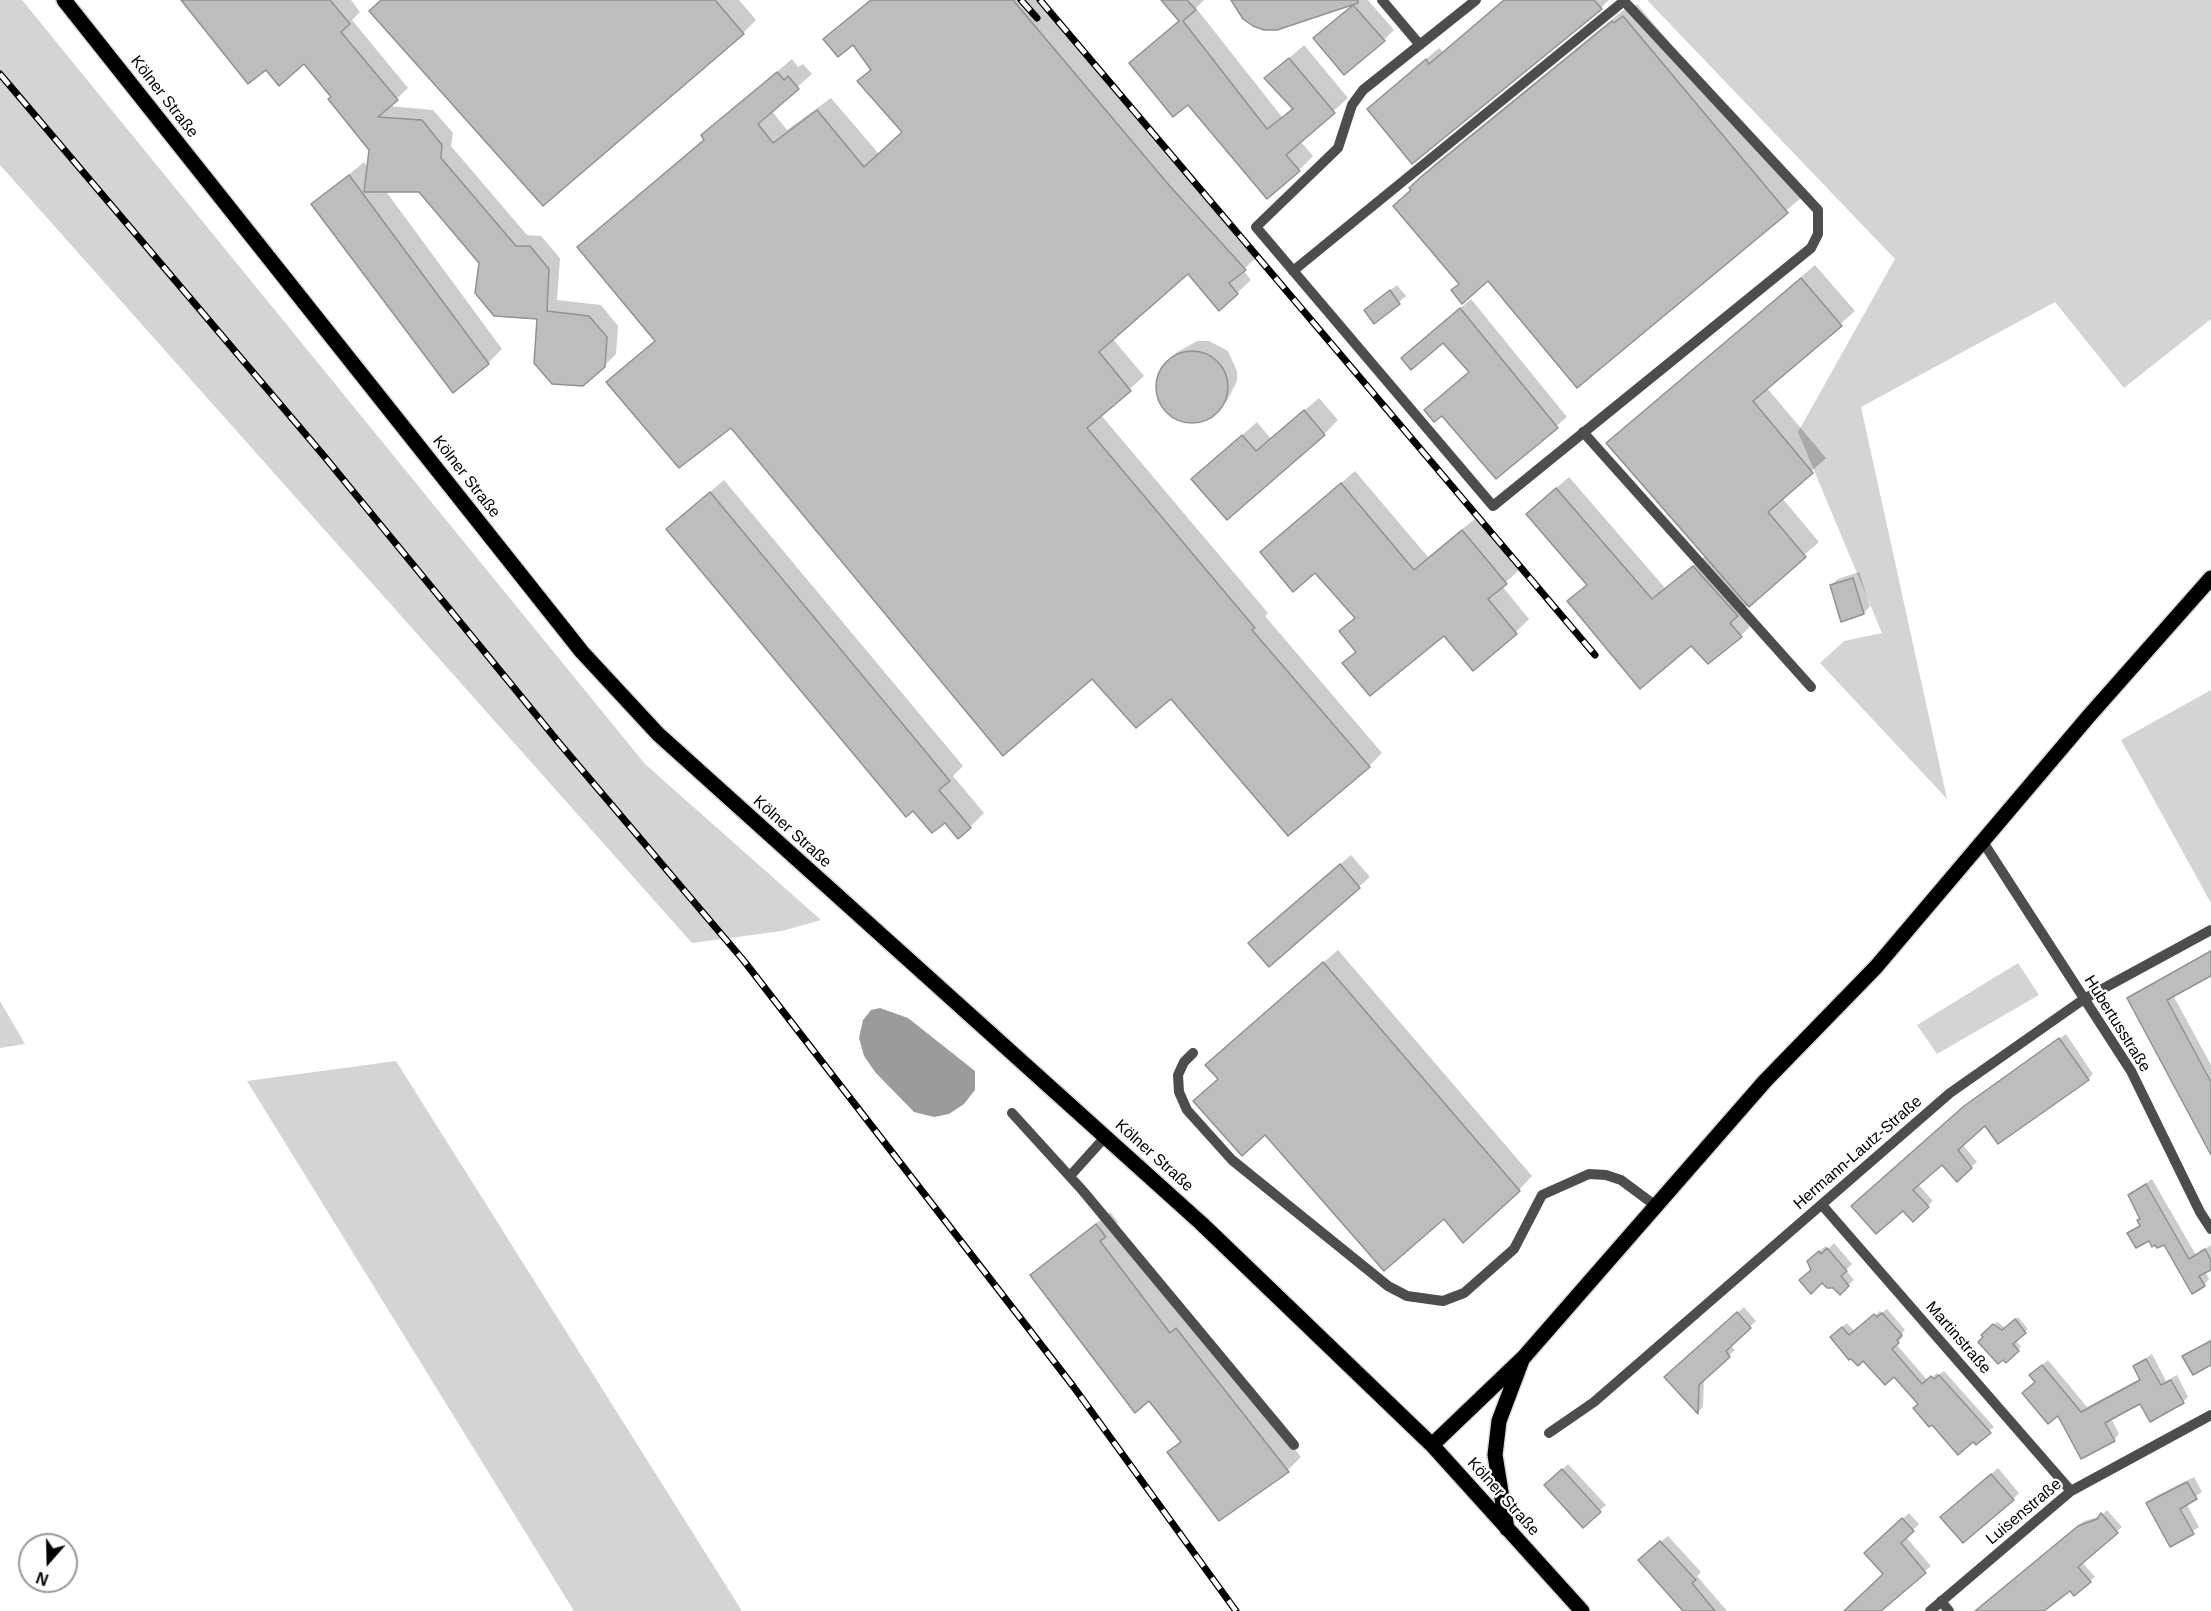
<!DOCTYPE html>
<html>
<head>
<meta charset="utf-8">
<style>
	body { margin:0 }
	#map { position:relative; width:2211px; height:1611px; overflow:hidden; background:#fff; font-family:Helvetica,sans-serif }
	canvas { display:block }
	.north { position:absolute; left:18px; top:1533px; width:60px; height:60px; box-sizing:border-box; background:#fff; border:2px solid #999; border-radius:50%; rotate:200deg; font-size:16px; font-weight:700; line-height:24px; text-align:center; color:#000 }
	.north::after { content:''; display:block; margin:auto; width:21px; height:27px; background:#000; clip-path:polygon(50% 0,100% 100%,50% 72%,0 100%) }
</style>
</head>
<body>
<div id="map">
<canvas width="2211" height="1611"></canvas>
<div class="north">N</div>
</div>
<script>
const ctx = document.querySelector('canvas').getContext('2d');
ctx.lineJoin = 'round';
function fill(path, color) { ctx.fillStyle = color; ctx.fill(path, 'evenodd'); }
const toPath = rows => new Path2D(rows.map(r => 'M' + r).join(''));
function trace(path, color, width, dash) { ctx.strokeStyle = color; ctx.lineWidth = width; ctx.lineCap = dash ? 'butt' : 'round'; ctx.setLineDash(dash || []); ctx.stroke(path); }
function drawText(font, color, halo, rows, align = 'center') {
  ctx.font = font + ' Helvetica,sans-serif'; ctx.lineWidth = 4.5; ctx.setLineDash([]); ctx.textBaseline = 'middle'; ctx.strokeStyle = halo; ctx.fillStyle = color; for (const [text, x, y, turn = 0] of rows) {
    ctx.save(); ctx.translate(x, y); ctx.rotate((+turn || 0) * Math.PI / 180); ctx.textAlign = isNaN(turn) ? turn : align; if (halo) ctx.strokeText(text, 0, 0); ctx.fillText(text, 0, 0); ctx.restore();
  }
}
const green = toPath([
	[0,0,22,0,645,764,821,920,782,931,692,943,0,165],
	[1647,0,2211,0,2211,319,2124,388,2055,302,1861,407,1947,799,1820,663,1844,641,1882,633,1798,432,1895,259],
	[2211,690,2211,903,2121,740],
	[2018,963,2039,995,1937,1054,1917,1025],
	[0,1001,25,1044,0,1048],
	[396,1061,742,1611,574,1611,247,1081]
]);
const water = toPath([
	[880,1008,908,1018,975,1071,975,1090,964,1104,949,1114,934,1117,914,1112,875,1072,864,1056,859,1038,863,1020,871,1010]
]);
const shadow = toPath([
	[183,0,351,0,360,12,352,20,408,88,389,106,433,110,453,133,451,146,527,235,541,236,560,258,557,300,601,305,618,326,616,354,604,366,538,318,481,262,420,191,385,190,502,349,488,363,313,204,364,162,368,168,371,149,305,62,267,68],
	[382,0,739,0,756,20,743,33],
	[870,0,1037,0,1181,170,1259,255,1243,270,1251,280,1237,293,1188,272,1112,338,1144,376,1101,415,1268,613,1265,616,1382,753,1369,766,1171,697,1092,676,731,426,608,382,656,340,579,247,705,138,703,136,717,122,792,59,798,67,803,64,812,74,771,110,787,130,831,98,879,154,903,132,859,81,871,69,853,43,825,39],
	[1163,0,1204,0,1196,8,1282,117,1293,107,1267,78,1304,45,1348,98,1300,141,1313,156,1299,170,1188,103,1131,63,1180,20],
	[1236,0,1368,0,1394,30,1384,40,1315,38,1356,2],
	[1504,0,1609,0,1601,8,1369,109,1439,48,1443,52],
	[1637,4,1801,198,1578,386,1488,279,1460,283,1411,188,1437,162,1626,8,1629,11],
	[1815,265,1855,311,1767,388,1826,458,1782,498,1819,542,1742,610,1753,623,1741,636,1691,644,1569,602,1588,584,1540,502,1569,477,1665,588,1706,555,1608,443],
	[1397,285,1406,296,1374,322,1372,304],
	[1471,299,1567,417,1497,477,1470,371,1443,340,1403,358],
	[1197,341,1209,341,1228,351,1237,371,1237,381,1227,401,1216,412,1196,421,1184,420,1173,416,1165,408,1157,386,1165,364,1176,353],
	[1319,398,1338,420,1324,434,1193,479,1257,422,1271,439],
	[1355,471,1428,557,1476,518,1519,570,1502,586,1529,619,1516,632,1444,634,1344,663,1357,651,1341,631,1356,617,1316,571,1276,539],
	[724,480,963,766,953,776,984,813,970,827,682,516],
	[1859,572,1870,606,1864,613,1831,585,1838,579],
	[1351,855,1370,877,1269,965,1260,933],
	[1338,950,1532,1176,1519,1190,1444,1217,1265,1132,1219,1079,1221,1051],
	[2211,950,2211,974,2173,995,2211,1065,2211,1151,2129,999],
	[2066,1034,2093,1074,2088,1079,1986,1124,1962,1144,1977,1162,1971,1167,1942,1163,1918,1184,1933,1201,1913,1220,1903,1209,1859,1201,1972,1100],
	[2152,1179,2196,1255,2211,1245,2211,1268,2205,1271,2209,1279,2204,1285,2164,1243,2129,1233,2141,1224,2142,1218,2129,1195],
	[1110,1212,1118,1222,1113,1227,1190,1316,1301,1457,1288,1470,1169,1452,1181,1440,1150,1399,1032,1275],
	[1834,1243,1852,1264,1846,1270,1854,1280,1840,1293,1813,1270,1809,1262,1825,1246,1828,1249],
	[1744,1307,1756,1321,1730,1345,1735,1350,1704,1378,1703,1407,1698,1412,1672,1372],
	[1887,1309,1905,1330,1901,1334,1903,1337,1896,1344,1928,1381,1937,1373,1939,1375,1944,1371,1994,1427,1959,1453,1895,1374,1836,1332,1847,1323,1855,1332,1880,1311,1882,1313],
	[2018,1317,2028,1329,2015,1340,2021,1347,2006,1361,1983,1335,1997,1322,2006,1328],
	[2211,1339,2211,1368,2209,1365,2184,1356],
	[2152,1354,2166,1381,2177,1375,2188,1397,2183,1402,2140,1402,2111,1418,2119,1434,2114,1440,2058,1414,2036,1382,2036,1370,2048,1360,2087,1407,2141,1378,2134,1366],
	[1568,1464,1606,1505,1583,1526,1546,1486],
	[1998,1468,2019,1493,2013,1499,1949,1511],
	[2194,1477,2202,1492,2186,1503,2199,1527,2171,1545,2148,1503,2154,1497],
	[2107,1510,2122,1527,2082,1562,2095,1577,2090,1581,2070,1589,2042,1611,1976,1611,2084,1521,2101,1516],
	[1909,1513,1919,1524,1906,1537,1931,1566,1879,1611,1852,1611,1885,1574,1866,1553],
	[1668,1536,1701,1572,1697,1576,1727,1611,1685,1611,1646,1554]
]);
const building = toPath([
	[181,0,330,0,350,24,341,32,398,100,378,117,422,120,442,145,441,158,516,246,530,246,549,269,547,311,589,316,607,337,605,367,583,386,552,384,534,363,537,319,494,316,475,293,479,263,419,192,364,192,369,150,328,99,331,97,304,64,279,86,266,70,248,84,181,0],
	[381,0,715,0,744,34,543,206,369,11,381,0],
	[871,0,1013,0,1168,184,1246,270,1229,283,1238,294,1219,311,1188,274,1099,352,1131,391,1087,428,1255,628,1252,630,1370,767,1288,836,1171,699,1136,728,1092,679,1003,756,731,428,679,468,606,382,655,341,577,247,704,140,701,135,777,72,784,80,788,76,799,89,758,124,773,143,817,110,864,167,902,132,857,81,871,70,853,45,838,57,823,39,871,0],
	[1161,0,1187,0,1196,10,1183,21,1267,129,1293,109,1264,78,1289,58,1335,113,1286,155,1300,171,1267,199,1188,105,1173,117,1129,63,1179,21,1161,0],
	[1231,0,1358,0,1358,3,1277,30,1264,30,1253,26,1243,19,1231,0],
	[1504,0,1594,0,1602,9,1412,164,1367,109,1426,59,1429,64,1504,0],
	[1353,5,1385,41,1344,75,1313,38,1353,5],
	[1623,16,1788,213,1577,388,1488,281,1462,304,1451,290,1459,284,1393,206,1411,190,1409,188,1422,176,1612,21,1614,23,1623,16],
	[349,175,489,364,453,393,311,204,349,175],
	[1801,278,1842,326,1753,401,1813,473,1768,512,1806,557,1749,607,1606,443,1801,278],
	[1390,290,1400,304,1374,324,1364,310,1390,290],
	[1460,308,1558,428,1496,479,1442,416,1434,422,1424,410,1469,372,1443,343,1411,370,1401,358,1460,308],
	'1156 387a36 36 0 1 1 72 0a36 36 0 1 1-72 0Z',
	[1304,410,1325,435,1227,520,1191,479,1242,435,1256,451,1304,410],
	[1341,483,1414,570,1462,530,1507,584,1488,599,1517,634,1473,671,1444,636,1370,696,1342,663,1356,652,1339,631,1355,618,1315,573,1293,592,1260,552,1341,483],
	[1556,488,1652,599,1693,566,1738,616,1730,623,1742,637,1708,664,1691,646,1640,689,1567,601,1587,585,1526,514,1556,488],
	[710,492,950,781,939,790,971,828,958,839,945,823,932,833,913,811,906,817,666,529,710,492],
	[1853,578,1864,614,1841,622,1830,585,1853,578],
	[1340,864,1360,888,1269,967,1248,943,1340,864],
	[2211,951,2211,976,2167,1000,2211,1082,2211,1155,2127,998,2211,951],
	[1323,962,1520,1191,1463,1243,1444,1219,1384,1271,1265,1135,1242,1156,1193,1101,1218,1079,1205,1065,1323,962],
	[2059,1038,2089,1080,1998,1144,1985,1126,1958,1150,1972,1168,1957,1182,1942,1165,1913,1190,1929,1207,1913,1222,1903,1211,1876,1234,1851,1206,1964,1106,2059,1038],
	[2146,1184,2189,1259,2205,1249,2211,1260,2211,1270,2199,1276,2205,1286,2192,1294,2164,1245,2157,1248,2155,1245,2152,1247,2149,1241,2136,1248,2127,1233,2140,1226,2137,1220,2140,1219,2128,1195,2146,1184],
	[1096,1224,1106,1237,1100,1241,1170,1333,1176,1328,1289,1472,1219,1521,1167,1452,1181,1442,1149,1401,1135,1413,1030,1275,1096,1224],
	[1827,1248,1847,1271,1841,1276,1849,1286,1840,1295,1833,1288,1827,1288,1822,1283,1811,1294,1799,1280,1811,1270,1807,1261,1819,1251,1821,1254,1827,1248],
	[1737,1312,1751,1328,1726,1351,1730,1357,1699,1385,1698,1414,1664,1377,1737,1312],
	[1882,1313,1902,1335,1897,1340,1899,1343,1892,1349,1922,1384,1931,1376,1934,1379,1939,1375,1991,1433,1976,1445,1973,1442,1958,1455,1932,1425,1929,1427,1913,1408,1918,1404,1894,1377,1885,1385,1863,1361,1858,1366,1851,1359,1849,1360,1830,1337,1842,1327,1849,1335,1874,1314,1877,1317,1882,1313],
	[2015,1319,2026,1333,2013,1344,2019,1351,2006,1363,2003,1360,1998,1364,1978,1342,1983,1337,1981,1335,1993,1324,2002,1330,2015,1319],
	[2211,1341,2211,1365,2193,1375,2182,1356,2211,1341],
	[2146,1359,2161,1385,2171,1380,2184,1403,2150,1422,2140,1404,2123,1413,2105,1423,2115,1441,2081,1459,2058,1416,2048,1424,2022,1393,2035,1382,2029,1375,2042,1365,2081,1412,2140,1380,2133,1366,2146,1359],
	[1562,1469,1601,1512,1583,1528,1544,1485,1562,1469],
	[1991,1474,2014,1500,1963,1543,1940,1517,1991,1474],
	[2187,1482,2197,1499,2180,1509,2194,1534,2170,1547,2146,1503,2187,1482],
	[2101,1513,2118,1533,2078,1567,2091,1582,2074,1596,2070,1591,2044,1611,1975,1611,2078,1526,2097,1519,2101,1513],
	[1902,1518,1914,1531,1901,1543,1926,1573,1881,1611,1844,1611,1883,1574,1864,1553,1902,1518],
	[1660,1541,1696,1580,1692,1583,1715,1611,1683,1611,1638,1560,1660,1541]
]);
const minor = toPath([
	[1382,0,1420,45],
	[1476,0,1363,90,1352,105,1338,148,1256,227,1493,506,1811,248,1818,234,1818,210,1623,0],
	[1293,271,1624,1],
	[1583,432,1811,687],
	[1983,842,2131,1071,2200,1212,2211,1229],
	[1193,1053,1184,1062,1178,1075,1179,1092,1187,1110,1232,1160,1388,1286,1407,1296,1443,1301,1464,1293,1514,1249,1542,1195,1589,1174,1606,1175,1621,1180,1656,1206],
	[1012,1113,1083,1191,1294,1445],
	[1070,1176,1106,1136],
	[1822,1205,2071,1491],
	[1549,1433,1594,1402,1950,1093,2084,999,2211,930],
	[1941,1601,1949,1611],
	[1930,1611,2071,1491,2211,1415]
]);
const major = toPath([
	[64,0,582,652,658,734,1202,1224,1432,1445,1582,1611],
	[1432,1445,1524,1357,1765,1081,1876,967,2088,717,2211,578],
	[1507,1529,1495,1455,1499,1421,1522,1360]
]);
const rail = toPath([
	[1021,0,1037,18],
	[1040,0,1595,655],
	[0,74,324,456,560,744,744,961,1073,1386,1236,1611]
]);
const streetNames = [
	["Kölner Straße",164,97,52],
	["Kölner Straße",466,477,52],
	["Kölner Straße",792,832,42],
	["Hubertusstraße",2117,1024,58],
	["Hermann-Lautz-Straße",1858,1153,-41],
	["Kölner Straße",1154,1156,42],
	["Martinstraße",1958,1338,49],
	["Kölner Straße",1503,1497,48],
	["Luisenstraße",2024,1512,-40]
];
fill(green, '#d4d4d4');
fill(water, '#9b9b9b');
fill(shadow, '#0003');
fill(building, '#bdbdbd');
trace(building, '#919191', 1.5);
trace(major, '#dbdbdb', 18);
trace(minor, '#4d4d4d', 10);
trace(major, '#000', 15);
trace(rail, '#000', 7);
trace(rail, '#fff', 4.5, [14]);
drawText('16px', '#000', '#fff', streetNames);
</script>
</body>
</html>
